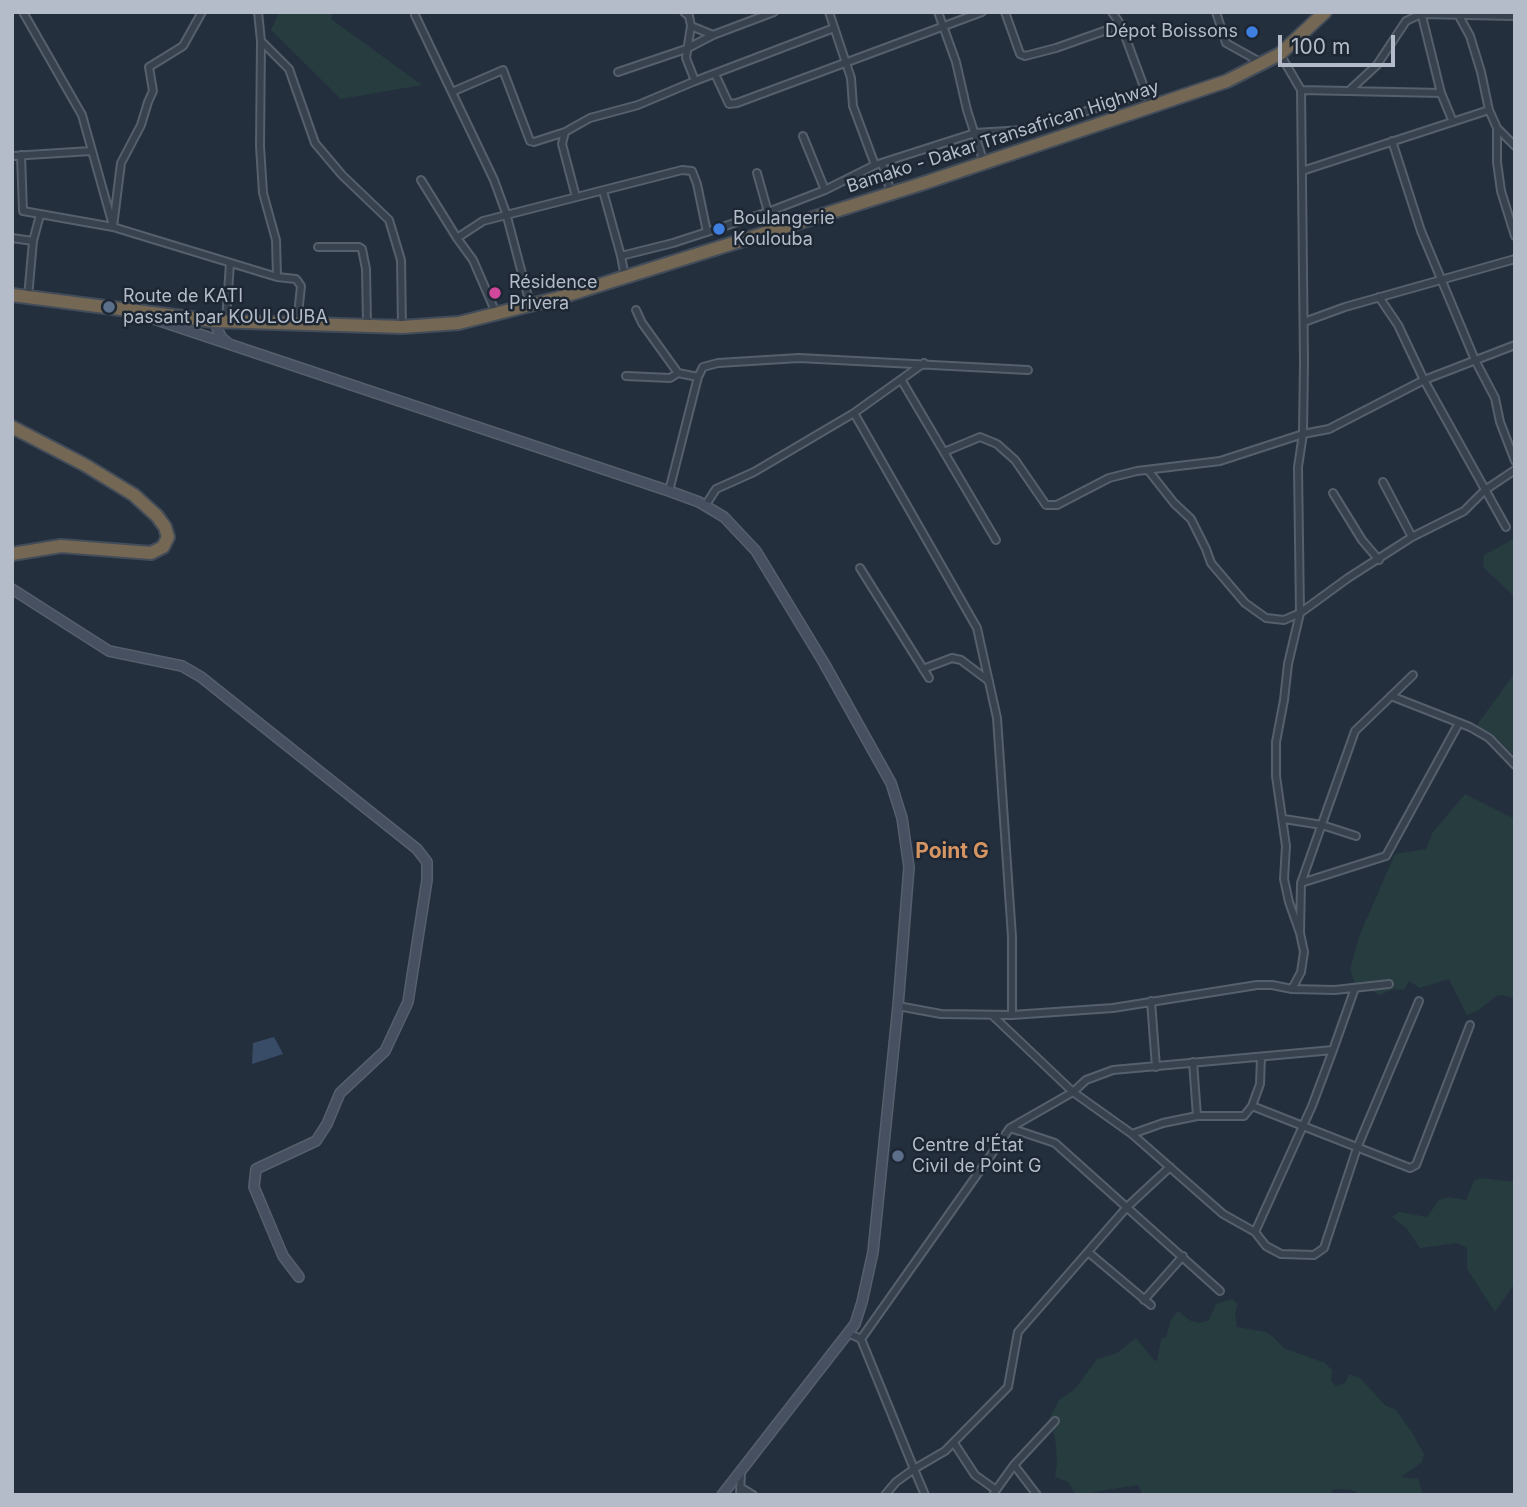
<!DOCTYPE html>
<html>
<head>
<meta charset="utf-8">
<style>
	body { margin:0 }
	#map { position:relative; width:1527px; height:1507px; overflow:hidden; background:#242f3e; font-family:Inter,sans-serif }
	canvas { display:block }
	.frame { position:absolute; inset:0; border:14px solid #b4bcc9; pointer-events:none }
	.scale { position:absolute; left:1278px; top:35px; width:117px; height:32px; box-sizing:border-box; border:4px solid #b4bcc9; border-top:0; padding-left:9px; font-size:21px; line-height:24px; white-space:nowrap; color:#b4bcc9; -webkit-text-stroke:5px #1d2633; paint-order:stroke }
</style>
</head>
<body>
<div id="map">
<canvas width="1527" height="1507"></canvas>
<div class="frame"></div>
<div class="scale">100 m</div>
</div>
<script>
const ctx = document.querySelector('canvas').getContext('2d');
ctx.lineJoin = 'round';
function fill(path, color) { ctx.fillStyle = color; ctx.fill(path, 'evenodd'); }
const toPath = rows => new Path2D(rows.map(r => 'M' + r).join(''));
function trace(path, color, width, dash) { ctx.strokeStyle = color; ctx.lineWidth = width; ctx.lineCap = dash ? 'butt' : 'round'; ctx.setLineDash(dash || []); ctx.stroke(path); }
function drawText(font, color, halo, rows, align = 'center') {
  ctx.font = font + ' Inter,sans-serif'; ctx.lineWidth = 5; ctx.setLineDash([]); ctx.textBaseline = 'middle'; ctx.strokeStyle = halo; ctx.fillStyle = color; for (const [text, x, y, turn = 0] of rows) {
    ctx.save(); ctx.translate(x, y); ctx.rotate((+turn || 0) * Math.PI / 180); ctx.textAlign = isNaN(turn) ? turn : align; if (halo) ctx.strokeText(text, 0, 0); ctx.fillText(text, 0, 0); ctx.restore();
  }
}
const green = toPath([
	[279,12,333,12,331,19,422,85,341,99,271,30],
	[1515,538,1515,597,1483,567,1484,555],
	[1515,673,1515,757,1492,733,1476,726],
	[1465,794,1515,819,1515,999,1503,995,1496,996,1479,1010,1467,1015,1449,979,1420,988,1409,981,1404,990,1394,989,1380,995,1363,986,1355,985,1350,969,1360,934,1395,854,1426,849,1433,832],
	[1480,1178,1515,1182,1515,1283,1495,1312,1467,1269,1467,1248,1457,1243,1420,1248,1406,1228,1392,1217,1399,1212,1427,1217,1439,1200,1449,1197,1466,1200,1474,1181],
	[1232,1299,1238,1304,1235,1313,1237,1327,1266,1332,1272,1336,1284,1348,1325,1363,1332,1370,1331,1380,1336,1386,1345,1383,1349,1374,1360,1378,1386,1406,1395,1409,1411,1431,1424,1454,1422,1462,1401,1477,1418,1479,1422,1491,1421,1495,1362,1495,1352,1490,1334,1489,1329,1495,1143,1495,1138,1485,1076,1495,1068,1482,1055,1477,1057,1463,1056,1444,1050,1418,1053,1411,1059,1400,1075,1389,1097,1359,1117,1353,1136,1338,1154,1360,1157,1361,1161,1339,1166,1337,1171,1320,1178,1311,1191,1321,1200,1323,1209,1320,1216,1304]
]);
const water = toPath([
	[274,1037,283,1054,252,1064,253,1043]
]);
const street = toPath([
	[23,12,82,115,112,222],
	[258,12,261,41,260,146,263,193,276,240,277,277],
	[684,12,689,16,691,26,686,58,695,81],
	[829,12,851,78,853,106,875,165],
	[938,12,956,62,967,110,984,163],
	[1005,12,1020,54,1025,56,1056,48,1121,25],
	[1112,12,1121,25,1151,106],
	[1216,12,1226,43,1262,63],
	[1421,12,1441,93,1453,122],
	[415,15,494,180,506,213,530,304],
	[1459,16,1470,36,1481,72,1489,110,1497,128,1515,146],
	[691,26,713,35],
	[261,41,289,69,315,143,342,175,389,220,401,260,402,327],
	[1280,54,1301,90,1304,362,1303,434,1298,467,1300,613,1288,664,1284,700,1276,742,1276,776,1286,846,1284,879,1289,902,1300,933],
	[618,72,686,49,713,35,774,12],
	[715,74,729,104,737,103,982,12],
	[1351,89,1377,65,1406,21,1421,14,1515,16],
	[1301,90,1441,93],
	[452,92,503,70,530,141,534,142,565,132],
	[1497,128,1497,162,1501,191,1515,236],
	[803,136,825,190],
	[1392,141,1421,231,1475,360,1495,398,1500,422,1515,461],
	[21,155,23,211,113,227,277,277,296,279,301,286,297,324],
	[12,156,91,151],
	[882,163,891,193],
	[1302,171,1489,110],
	[757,173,768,212],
	[421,180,457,238],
	[603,191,621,256,625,277],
	[576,197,562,144,565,132,590,118,638,105,695,81,834,28],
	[113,227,121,163,141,125,148,102,153,91,149,67,183,46,202,12],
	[12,238,33,241],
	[318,247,359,247,362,249,366,269,367,325],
	[621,256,673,243,768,212,825,190,875,165,975,133,1024,130,1146,93],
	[28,297,33,241,40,215],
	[1379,297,1398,325,1424,380,1506,527],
	[636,310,642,323,678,373],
	[496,313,473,260,457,238,483,221,682,170,692,171,697,184,707,232],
	[226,321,230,263],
	[1304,322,1345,307,1515,259],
	[626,376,670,378,678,373,698,377],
	[902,381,996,540],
	[854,413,977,628,997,718,1012,937,1012,1015],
	[944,452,980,437,997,444,1015,460,1046,505,1057,505,1109,478,1137,471,1220,461,1303,434,1329,429,1424,380,1515,345],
	[1148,470,1174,503,1191,519,1206,549,1211,563,1245,603,1266,618,1284,620,1300,613,1348,578,1412,537,1464,511,1485,490,1515,470],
	[1383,482,1412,537],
	[669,491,698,377,703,367,718,363,799,358,1028,370],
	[1333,493,1362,540,1379,560],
	[705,506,716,489,754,472,854,413,924,363],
	[860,568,929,678],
	[923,669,952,658,961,660,989,681],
	[1391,696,1470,727,1489,738,1515,765],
	[1284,819,1322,825,1356,836],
	[1301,883,1386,856,1459,723],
	[1292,989,1301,972,1304,952,1300,933,1301,883,1355,731,1413,675],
	[1151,1001,1156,1067],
	[898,1006,941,1014,1012,1015,1113,1008,1257,985,1272,985,1292,989,1335,990,1389,984],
	[1333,1050,1355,988],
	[1261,1057,1260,1084,1252,1106,1410,1168,1416,1165,1470,1025],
	[1193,1062,1197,1116],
	[1010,1128,1055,1143,1220,1291],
	[1132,1134,1163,1123,1197,1116,1244,1116,1252,1106],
	[1255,1232,1266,1246,1281,1254,1314,1255,1324,1248,1357,1148,1419,1001],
	[1088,1252,1151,1305],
	[1144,1300,1183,1256],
	[848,1333,861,1339,914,1469,896,1482,885,1495],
	[861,1339,1010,1128,1073,1092,1086,1080,1113,1070,1333,1050,1312,1106,1255,1232,1223,1214,1132,1134,1073,1092,992,1015],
	[954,1443,975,1475,996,1490,993,1495],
	[1014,1465,1037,1495],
	[740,1487,753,1495],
	[996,1490,1014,1465,1055,1421],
	[740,1495,741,1472],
	[925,1495,914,1469,945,1451,1008,1387,1018,1332,1127,1207,1170,1167]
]);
const secondary = toPath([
	[142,315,669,491,699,502,724,517,756,551,824,663,891,783,902,818,909,867,898,1006,873,1252,862,1302,855,1324,722,1495],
	[214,321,221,337,229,344],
	[12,589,109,651,182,666,201,677,417,849,427,862,427,880,408,1002,385,1051,340,1093,327,1124,316,1141,256,1169,254,1187,283,1256,299,1277]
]);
const highway = toPath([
	[12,295,214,321,402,327,459,323,558,298,756,236,924,183,1227,81,1280,54,1325,12],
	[12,427,85,465,134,495,157,516,165,527,168,537,163,547,151,553,61,546,12,554]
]);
const markers = [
	[1252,32,7,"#3f7fe0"],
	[719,229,7,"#3f7fe0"],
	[495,293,7,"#d1479c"],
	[109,307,7,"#5c6f8a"],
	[898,1156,7,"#5c6f8a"]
];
const poiNames = [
	["Dépot Boissons",1238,32,"right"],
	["Boulangerie",733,219],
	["Koulouba",733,240],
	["Résidence",509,283],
	["Privera",509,304],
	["Route de KATI",123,297],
	["passant par KOULOUBA",123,318],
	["Centre d'État",912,1146],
	["Civil de Point G",912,1167]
];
const streetNames = [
	["Bamako - Dakar Transafrican Highway",1003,137,-18]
];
const quarterNames = [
	["Point G",952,852]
];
fill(green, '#263c3f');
fill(water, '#394c67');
trace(street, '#565f6c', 10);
trace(secondary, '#565f6c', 12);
trace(highway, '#434c59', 16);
trace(street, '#38414e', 6);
trace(secondary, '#465061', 9);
trace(highway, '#746855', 12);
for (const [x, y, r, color] of markers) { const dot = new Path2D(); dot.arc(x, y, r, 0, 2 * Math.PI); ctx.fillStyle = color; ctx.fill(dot); trace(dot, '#1d2633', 2.5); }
drawText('18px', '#b4bcc9', '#1d2633', poiNames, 'left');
drawText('18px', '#b4bcc9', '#1d2633', streetNames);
drawText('bold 21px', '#d59563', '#1d2633', quarterNames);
</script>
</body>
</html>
